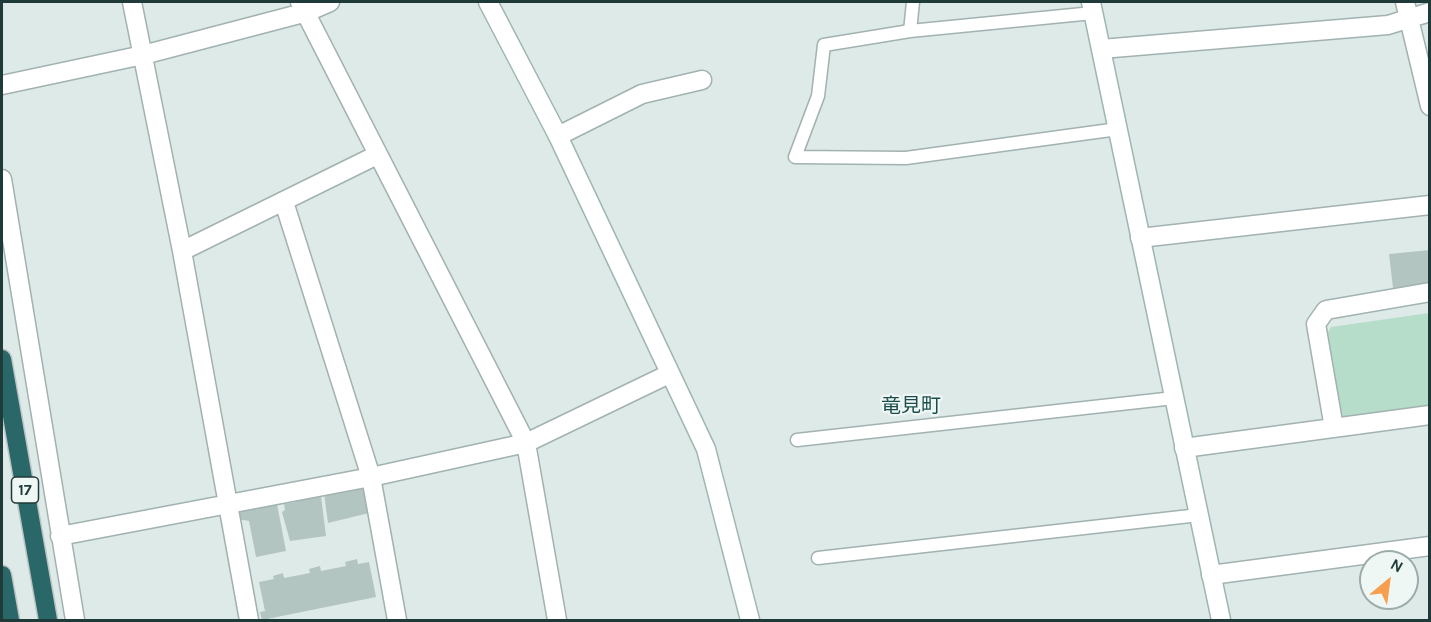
<!DOCTYPE html>
<html>
<head>
<meta charset="utf-8">
<style>
	body { margin:0 }
	#map { position:relative; width:1431px; height:622px; overflow:hidden; background:#deeae8; font-family:Karla,sans-serif }
	canvas { display:block }
	.frame { position:absolute; inset:0; border:3px solid #1f3b39; pointer-events:none }
	.north { position:absolute; left:1359px; top:550px; width:60px; height:60px; box-sizing:border-box; background:#eff7f5; border:2px solid #9cacaa; border-radius:50%; rotate:29deg; font-size:16px; font-weight:700; line-height:24px; text-align:center; color:#1f3b39 }
	.north::after { content:''; display:block; margin:auto; width:21px; height:27px; background:#f79e4f; clip-path:polygon(50% 0,100% 100%,50% 72%,0 100%) }
</style>
</head>
<body>
<div id="map">
<canvas width="1431" height="622"></canvas>
<div class="frame"></div>
<div class="north">N</div>
</div>
<script>
const ctx = document.querySelector('canvas').getContext('2d');
ctx.lineJoin = 'round';
function fill(path, color) { ctx.fillStyle = color; ctx.fill(path, 'evenodd'); }
const toPath = rows => new Path2D(rows.map(r => 'M' + r).join(''));
function trace(path, color, width, dash) { ctx.strokeStyle = color; ctx.lineWidth = width; ctx.lineCap = dash ? 'butt' : 'round'; ctx.setLineDash(dash || []); ctx.stroke(path); }
function drawText(font, color, halo, rows, align = 'center') {
  ctx.font = font + ' Karla,"Noto Sans JP",sans-serif'; ctx.lineWidth = 4.5; ctx.setLineDash([]); ctx.textBaseline = 'middle'; ctx.strokeStyle = halo; ctx.fillStyle = color; for (const [text, x, y, turn = 0] of rows) {
    ctx.save(); ctx.translate(x, y); ctx.rotate((+turn || 0) * Math.PI / 180); ctx.textAlign = isNaN(turn) ? turn : align; if (halo) ctx.strokeText(text, 0, 0); ctx.fillText(text, 0, 0); ctx.restore();
  }
}
const green = toPath([
	[1429,313,1429,410,1341,422,1325,338,1331,327]
]);
const building = toPath([
	[1430,250,1430,285,1393,288,1389,254],
	[364,487,369,513,328,523,324,493],
	[320,488,326,536,290,541,282,512,285,510,284,504,296,502,294,492],
	[276,499,286,551,256,557,249,521,237,519,237,517,241,510],
	[357,559,358,564,369,562,376,597,262,620,260,612,265,611,259,582,274,579,273,576,283,573,284,578,310,573,309,569,320,566,321,571,346,566,345,562]
]);
const lane = toPath([
	[1093,13,910,31,824,45,818,96,795,157,906,158,1118,129],
	[910,31,913,2],
	[797,440,1174,398],
	[818,558,1199,515]
]);
const street = toPath([
	[132,2,182,251,249,620],
	[300,2,526,443,557,620],
	[1405,2,1430,106],
	[1101,49,1388,25,1430,12],
	[2,85,143,55,307,12,330,2],
	[558,136,642,94,702,80],
	[2,179,75,620],
	[284,202,371,477,397,620],
	[1140,238,1430,205],
	[182,251,377,155],
	[1334,428,1316,324,1326,310,1430,292],
	[1184,448,1430,415],
	[60,536,371,477,526,443,669,374],
	[1211,575,1430,546]
]);
const secondary = toPath([
	[488,2,558,136,706,449,750,620],
	[1091,2,1221,620]
]);
const highway = toPath([
	[2,359,48,620],
	[2,575,10,620]
]);
const shields = [
	[25,490,27]
];
const shieldNames = [
	["17",25,490]
];
const neighbourhoodNames = [
	["竜見町",911,406]
];
fill(green, '#b6ddc9');
fill(building, '#b3c5c1');
trace(lane, '#a1b2b0', 15);
trace(street, '#a1b2b0', 21);
trace(secondary, '#9db7b3', 21);
trace(highway, '#bcc4c4', 21);
trace(lane, '#fff', 12);
trace(street, '#fff', 18);
trace(secondary, '#fff', 18);
trace(highway, '#2a6768', 18);
for (const [x, y, w] of shields) { const box = new Path2D(); box.roundRect(x - w / 2, y - 13, w, 26, 4.5); ctx.fillStyle = '#eff7f5'; ctx.fill(box); trace(box, '#1f3b39', 1.5); }
drawText('bold 16px', '#1f3b39', null, shieldNames);
drawText('20px', '#1b4d4c', '#eff7f5', neighbourhoodNames);
</script>
</body>
</html>
